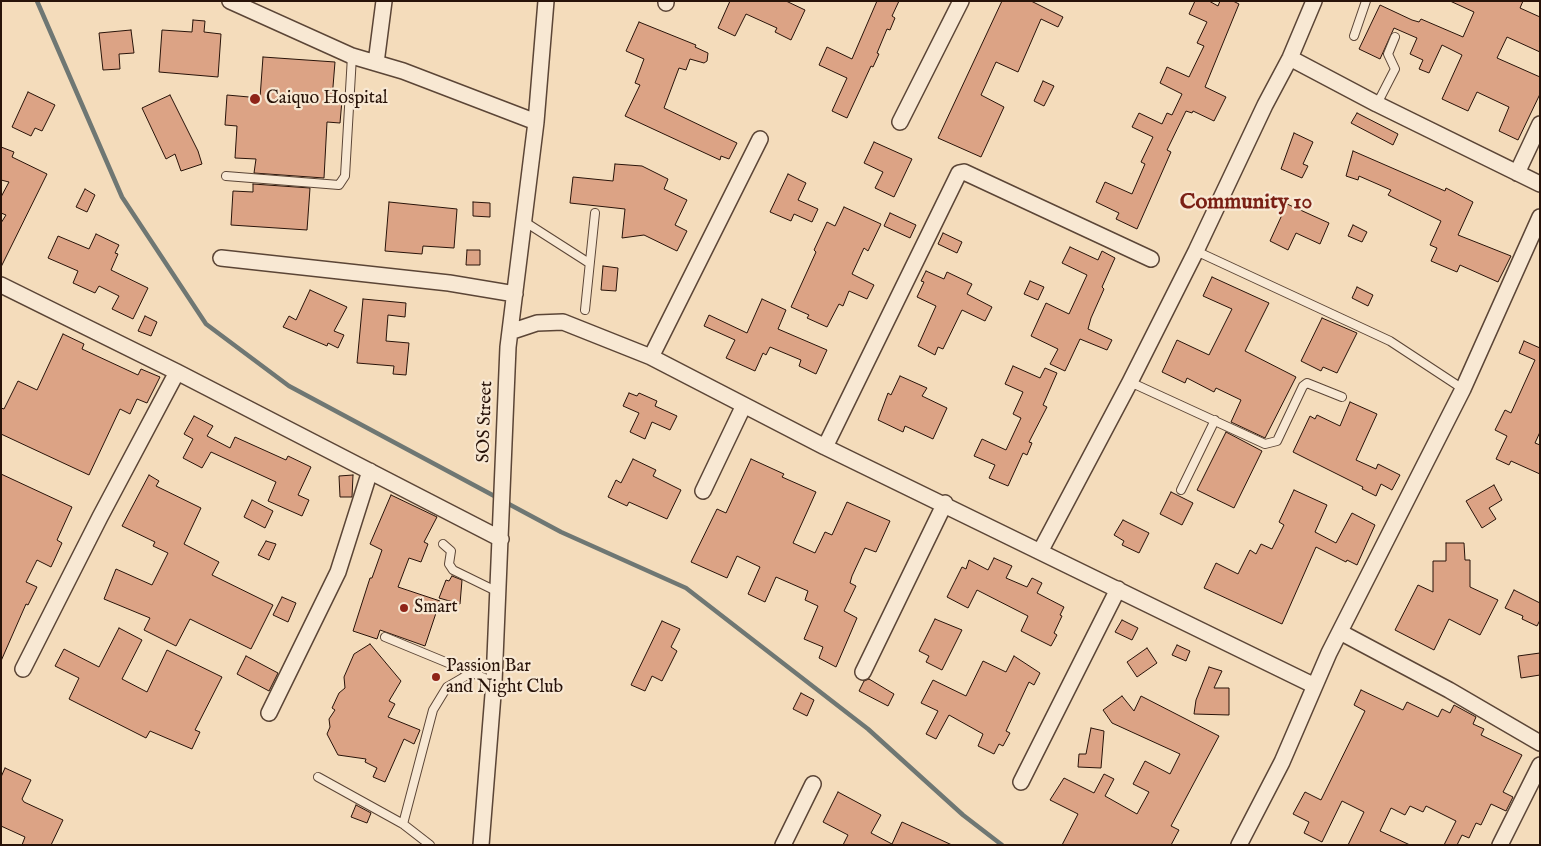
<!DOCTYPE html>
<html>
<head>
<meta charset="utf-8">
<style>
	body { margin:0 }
	#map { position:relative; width:1541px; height:846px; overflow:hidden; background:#f4dcbb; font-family:"IM FELL English",serif }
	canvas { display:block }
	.frame { position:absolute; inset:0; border:2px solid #281309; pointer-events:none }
</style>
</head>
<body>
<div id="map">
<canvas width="1541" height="846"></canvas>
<div class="frame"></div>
</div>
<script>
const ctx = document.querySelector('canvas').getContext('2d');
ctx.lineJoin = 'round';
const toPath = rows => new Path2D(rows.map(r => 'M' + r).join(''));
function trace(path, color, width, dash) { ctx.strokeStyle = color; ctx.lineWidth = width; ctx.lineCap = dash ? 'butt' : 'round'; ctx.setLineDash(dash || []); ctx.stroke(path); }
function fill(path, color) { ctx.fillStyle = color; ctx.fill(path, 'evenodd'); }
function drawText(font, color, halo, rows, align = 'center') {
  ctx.font = font + ' "IM FELL English",serif'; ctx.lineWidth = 4.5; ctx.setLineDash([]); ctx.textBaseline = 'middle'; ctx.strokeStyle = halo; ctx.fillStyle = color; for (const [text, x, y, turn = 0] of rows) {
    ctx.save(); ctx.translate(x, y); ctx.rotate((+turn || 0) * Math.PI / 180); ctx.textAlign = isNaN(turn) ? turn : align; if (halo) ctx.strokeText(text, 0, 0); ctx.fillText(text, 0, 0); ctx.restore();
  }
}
const stream = toPath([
	[37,1,122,197,206,324,289,386,498,498],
	[505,502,561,532,686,588,868,729,963,815,1002,845]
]);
const building = toPath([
	[730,1,786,1,805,10,791,40,775,32,777,28,746,14,735,36,718,28,730,1],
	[877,1,899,1,892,16,895,18,890,30,887,29,877,53,879,54,873,67,871,66,847,118,832,111,847,78,819,65,827,47,852,59,877,1],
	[1002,1,1031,1,1063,17,1058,27,1041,19,1018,72,996,62,981,95,1004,107,981,157,938,138,1002,1],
	[1195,1,1209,1,1218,6,1220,1,1233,1,1239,4,1205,87,1226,97,1214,121,1193,111,1192,113,1186,111,1167,150,1171,152,1137,229,1116,219,1119,213,1096,202,1105,182,1132,194,1145,164,1141,162,1153,137,1132,127,1139,113,1162,124,1167,113,1172,115,1182,94,1160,83,1167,67,1189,77,1204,46,1197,43,1207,22,1189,14,1195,1],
	[1450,1,1523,1,1520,8,1540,17,1540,52,1507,37,1497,58,1540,77,1540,94,1518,140,1499,131,1509,107,1477,92,1468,111,1442,99,1462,55,1442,45,1429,73,1419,69,1423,60,1410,54,1417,38,1394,28,1380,59,1359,49,1380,5,1412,20,1419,22,1421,19,1463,37,1474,12,1450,1],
	[193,20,205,21,204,32,221,34,218,77,159,72,162,30,192,32,193,20],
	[639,22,696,45,695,47,708,53,707,61,704,63,690,59,686,70,679,68,664,108,737,143,729,159,721,156,720,160,625,116,640,85,635,83,644,59,626,51,639,22],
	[131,30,134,53,119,54,120,69,103,70,99,33,131,30],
	[263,57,335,62,332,99,342,100,340,123,327,122,324,178,254,173,256,159,235,158,237,126,225,125,227,95,260,98,263,57],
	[1043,81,1054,86,1044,106,1034,101,1043,81],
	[28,92,55,105,42,131,35,128,31,136,12,127,28,92],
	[170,95,198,151,202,164,181,171,175,154,166,159,142,108,170,95],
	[1357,113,1398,134,1393,145,1351,123,1357,113],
	[1294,133,1313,142,1303,164,1308,166,1302,178,1281,169,1294,133],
	[874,142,912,159,894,197,875,188,883,172,864,163,874,142],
	[1,147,14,152,12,157,47,174,1,267,1,223,6,215,1,213,1,197,9,182,1,180,1,147],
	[1353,151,1445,191,1446,188,1473,202,1458,235,1511,256,1498,282,1460,265,1457,272,1431,261,1437,248,1430,245,1441,221,1388,195,1391,190,1359,176,1358,180,1346,176,1353,151],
	[615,164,642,166,668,179,664,189,687,200,675,225,687,231,677,251,644,235,622,238,625,209,570,203,573,177,613,181,615,164],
	[788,174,806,183,798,200,818,209,812,222,794,214,791,221,770,212,788,174],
	[253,184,310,188,307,230,231,225,233,191,253,192,253,184],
	[85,189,95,195,87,212,76,207,85,189],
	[389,202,457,209,454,248,423,246,422,254,385,251,389,202],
	[473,202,490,203,490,217,473,216,473,202],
	[1287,204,1329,223,1320,244,1296,233,1288,250,1270,241,1287,204],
	[844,207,881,224,868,251,864,248,852,274,874,285,867,299,849,291,843,306,839,304,827,327,807,318,809,315,791,307,816,252,814,250,827,222,835,226,844,207],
	[890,213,916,225,910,238,884,226,890,213],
	[1353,225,1367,232,1362,242,1348,236,1353,225],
	[943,233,962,242,957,253,938,244,943,233],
	[96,234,119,245,115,253,118,254,111,270,148,288,133,319,112,309,119,296,99,286,95,293,73,283,78,271,48,258,58,236,89,249,96,234],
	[1070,247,1098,260,1102,251,1115,258,1102,287,1104,289,1091,318,1088,329,1112,340,1107,350,1080,339,1065,371,1050,364,1058,349,1031,336,1046,303,1069,314,1087,275,1062,263,1070,247],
	[467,250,480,250,480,265,466,265,467,250],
	[603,266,618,268,616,291,601,290,603,266],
	[926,271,944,279,947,272,972,284,967,294,992,307,985,321,962,310,943,349,938,347,935,355,918,346,936,306,917,297,924,282,921,281,926,271],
	[1212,277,1269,303,1245,351,1296,377,1265,438,1231,422,1241,400,1216,388,1214,392,1187,378,1185,383,1162,372,1177,340,1209,355,1232,309,1203,296,1212,277],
	[1030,281,1044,287,1038,300,1024,294,1030,281],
	[1357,287,1373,295,1368,306,1352,298,1357,287],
	[310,290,347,307,334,331,344,335,338,348,328,343,327,346,283,327,289,316,296,320,310,290],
	[363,299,406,303,405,317,388,315,386,341,409,343,406,375,393,374,394,366,357,363,363,299],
	[762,299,786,310,778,329,827,350,816,374,799,366,801,360,770,347,766,355,763,353,755,371,726,358,735,340,704,326,709,315,747,333,762,299],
	[145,316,157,322,151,336,138,331,145,316],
	[1322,318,1357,333,1337,373,1323,367,1321,371,1301,361,1322,318],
	[63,334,84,344,82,349,138,375,141,369,160,377,147,403,137,399,130,414,120,409,89,475,1,434,1,408,4,409,18,381,37,390,63,334],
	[1524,341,1540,348,1540,432,1535,443,1540,445,1540,474,1511,461,1509,465,1496,459,1507,436,1495,430,1505,410,1511,413,1535,360,1519,353,1524,341],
	[1013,366,1040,378,1045,368,1057,373,1043,405,1047,407,1029,442,1032,443,1027,455,1023,453,1008,486,989,478,995,465,974,456,982,439,1006,450,1021,418,1013,414,1023,392,1005,384,1013,366],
	[900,376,927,388,922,396,947,408,933,439,905,426,903,432,878,420,888,393,891,395,900,376],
	[629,393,637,396,639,393,657,401,655,406,677,416,670,430,652,422,645,439,630,432,639,413,623,406,629,393],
	[1350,402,1377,414,1356,460,1376,469,1378,464,1400,475,1392,490,1381,484,1376,496,1362,489,1363,487,1293,452,1310,416,1315,419,1317,415,1340,426,1350,402],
	[194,416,213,426,207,436,230,448,235,437,286,460,288,456,311,467,298,495,309,500,302,516,268,501,276,482,211,452,202,468,183,458,193,439,184,434,194,416],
	[1226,432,1262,451,1234,508,1197,490,1226,432],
	[633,459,656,470,653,476,681,490,667,519,629,502,627,506,608,497,616,480,621,483,633,459],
	[751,459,784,474,782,477,816,492,793,543,815,553,825,532,832,535,847,502,890,521,876,552,865,548,852,576,850,583,856,586,844,611,857,618,836,667,819,658,823,647,804,639,818,606,805,600,808,591,776,577,765,602,748,594,760,567,737,556,727,578,691,562,717,509,726,513,751,459],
	[1,474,72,507,57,540,62,543,51,567,37,560,26,582,37,587,28,605,26,604,1,661,1,474],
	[149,475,159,481,156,486,201,508,184,544,219,562,212,575,273,605,251,649,190,619,176,646,144,630,150,618,104,599,116,569,152,585,168,553,153,546,155,542,122,526,149,475],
	[353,475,352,497,340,497,339,476,353,475],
	[1494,485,1502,500,1489,508,1496,519,1482,528,1466,501,1494,485],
	[1294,490,1327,505,1315,532,1336,543,1352,513,1375,525,1357,565,1347,560,1346,562,1316,547,1282,624,1204,588,1216,563,1238,574,1250,550,1256,554,1261,544,1272,549,1284,525,1279,522,1294,490],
	[1171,492,1193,503,1182,525,1160,514,1171,492],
	[391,495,437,517,424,542,428,544,421,562,409,558,398,587,440,601,425,646,380,630,377,639,353,631,370,578,372,578,382,550,370,544,391,495],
	[252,500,273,511,265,528,244,517,252,500],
	[1123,520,1149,533,1139,553,1122,545,1124,541,1114,535,1123,520],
	[266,541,276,544,269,560,258,555,266,541],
	[1446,543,1464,543,1465,560,1470,560,1470,587,1498,600,1480,635,1449,619,1434,650,1395,630,1418,585,1433,592,1433,561,1446,561,1446,543],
	[994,558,1012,566,1006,578,1027,587,1032,578,1042,583,1037,593,1064,607,1060,615,1062,616,1054,633,1057,635,1051,646,1021,631,1028,616,977,590,968,608,947,597,962,567,966,569,969,560,988,570,994,558],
	[452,576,462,580,460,604,439,598,446,580,449,581,452,576],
	[1514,590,1540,603,1540,620,1537,626,1522,619,1523,616,1505,608,1514,590],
	[282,597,296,603,288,622,273,615,282,597],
	[935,619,962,630,942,670,926,662,929,656,919,651,935,619],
	[1122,620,1138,628,1132,640,1115,632,1122,620],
	[662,621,680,629,671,647,677,651,662,681,652,676,645,691,631,685,662,621],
	[119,628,142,640,122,679,147,692,167,650,222,677,195,730,200,732,192,749,150,731,146,738,69,699,79,678,55,666,64,649,99,667,119,628],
	[370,644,401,681,389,701,395,704,388,717,420,730,414,744,404,739,385,782,373,777,377,768,365,762,366,759,338,755,327,734,330,727,329,719,335,710,332,708,339,693,345,688,344,677,354,654,370,644],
	[1177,645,1190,651,1186,661,1172,655,1177,645],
	[1147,648,1157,663,1137,677,1127,662,1147,648],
	[1540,653,1540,675,1521,678,1518,656,1540,653],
	[246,656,278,673,269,691,237,674,246,656],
	[1014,656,1040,673,1034,685,1029,682,1006,731,1010,733,1003,746,999,744,994,754,978,746,983,734,949,715,936,739,926,734,938,711,921,703,933,680,966,696,983,661,1006,672,1014,656],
	[1209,667,1222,671,1214,688,1229,688,1229,715,1194,714,1196,700,1209,667],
	[869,679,894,694,888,706,859,691,864,681,869,679],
	[1361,690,1403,710,1407,702,1438,717,1442,709,1450,713,1454,705,1476,717,1473,724,1484,729,1481,735,1522,755,1503,792,1513,797,1506,811,1491,804,1481,825,1476,823,1469,838,1462,835,1457,845,1444,845,1456,821,1426,806,1423,812,1410,806,1405,815,1391,808,1380,831,1410,845,1348,845,1364,812,1342,801,1322,842,1304,833,1309,822,1293,814,1305,792,1321,800,1365,711,1354,705,1361,690],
	[801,693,814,700,807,716,793,709,801,693],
	[1122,696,1134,711,1141,696,1219,736,1171,826,1179,830,1171,845,1062,845,1078,814,1050,800,1064,778,1094,793,1104,774,1114,779,1105,796,1137,814,1149,792,1133,784,1145,761,1170,774,1180,754,1112,723,1103,710,1122,696],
	[1091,728,1104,731,1101,768,1078,767,1079,754,1086,754,1091,728],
	[5,768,31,780,22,799,24,802,63,820,51,845,22,845,25,837,1,826,1,777,5,768],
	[838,792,881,815,871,833,892,844,902,822,952,845,843,845,848,835,823,822,838,792],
	[356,805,371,813,367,823,351,817,356,805]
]);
const lane = toPath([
	[1354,36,1366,1],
	[1377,104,1395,69,1388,54,1395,37],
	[226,176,339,185,345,176,352,56],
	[525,222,589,263],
	[1196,251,1390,341,1463,389],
	[585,310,595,213],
	[1130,382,1265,444,1277,441,1303,386,1307,383,1342,397],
	[1181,490,1215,420],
	[443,544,451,551,449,564,453,570,498,592],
	[385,637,494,682],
	[318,777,403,824,430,845],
	[403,824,433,710,447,687,471,673]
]);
const street = toPath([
	[230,1,352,56,403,71,536,122],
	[666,3,666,1],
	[1290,58,1377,104,1540,184],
	[376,63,384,1],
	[900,122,961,1],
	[1517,173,1540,124],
	[221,258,449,283,515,294],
	[1,285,177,372,501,539],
	[510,332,537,323,563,322,651,357,825,447,1313,685],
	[651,357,760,139],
	[825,447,959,173,964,172,1151,259],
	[703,491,744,405],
	[1041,550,1130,382,1196,251,1265,105,1290,58,1314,1],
	[1340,632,1449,690,1540,743],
	[23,669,100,517,177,372],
	[863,672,945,503],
	[269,713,338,572,370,471],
	[1021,782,1118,589],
	[481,845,494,682,508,347,536,122,546,1],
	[783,845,813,784],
	[1239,845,1282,762,1329,653,1463,389,1540,217],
	[1500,845,1540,765]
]);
const markers = [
	[255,99,6,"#8f2418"],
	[404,608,5,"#8f2418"],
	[436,677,5,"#8f2418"]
];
const poiNames = [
	["Caiquo Hospital",266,99],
	["Smart",414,608],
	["Passion Bar",446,667],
	["and Night Club",446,688]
];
const streetNames = [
	["SOS Street",486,422,-88]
];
const districtNames = [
	["Community 10",1246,203]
];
trace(stream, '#6f7773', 4.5);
fill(building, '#dca385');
trace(building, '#281309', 1);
trace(lane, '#5b4536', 10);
trace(street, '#5b4536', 18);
trace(lane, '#f8e8d3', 8);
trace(street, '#f8e8d3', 15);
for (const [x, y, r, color] of markers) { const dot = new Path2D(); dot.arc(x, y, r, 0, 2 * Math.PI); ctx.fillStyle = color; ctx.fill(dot); trace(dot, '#f8e8d3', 2); }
drawText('18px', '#281309', '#f8e8d3', poiNames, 'left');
drawText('18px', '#281309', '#f8e8d3', streetNames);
drawText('bold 22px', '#7a1f14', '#f8e8d3', districtNames);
</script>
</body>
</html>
